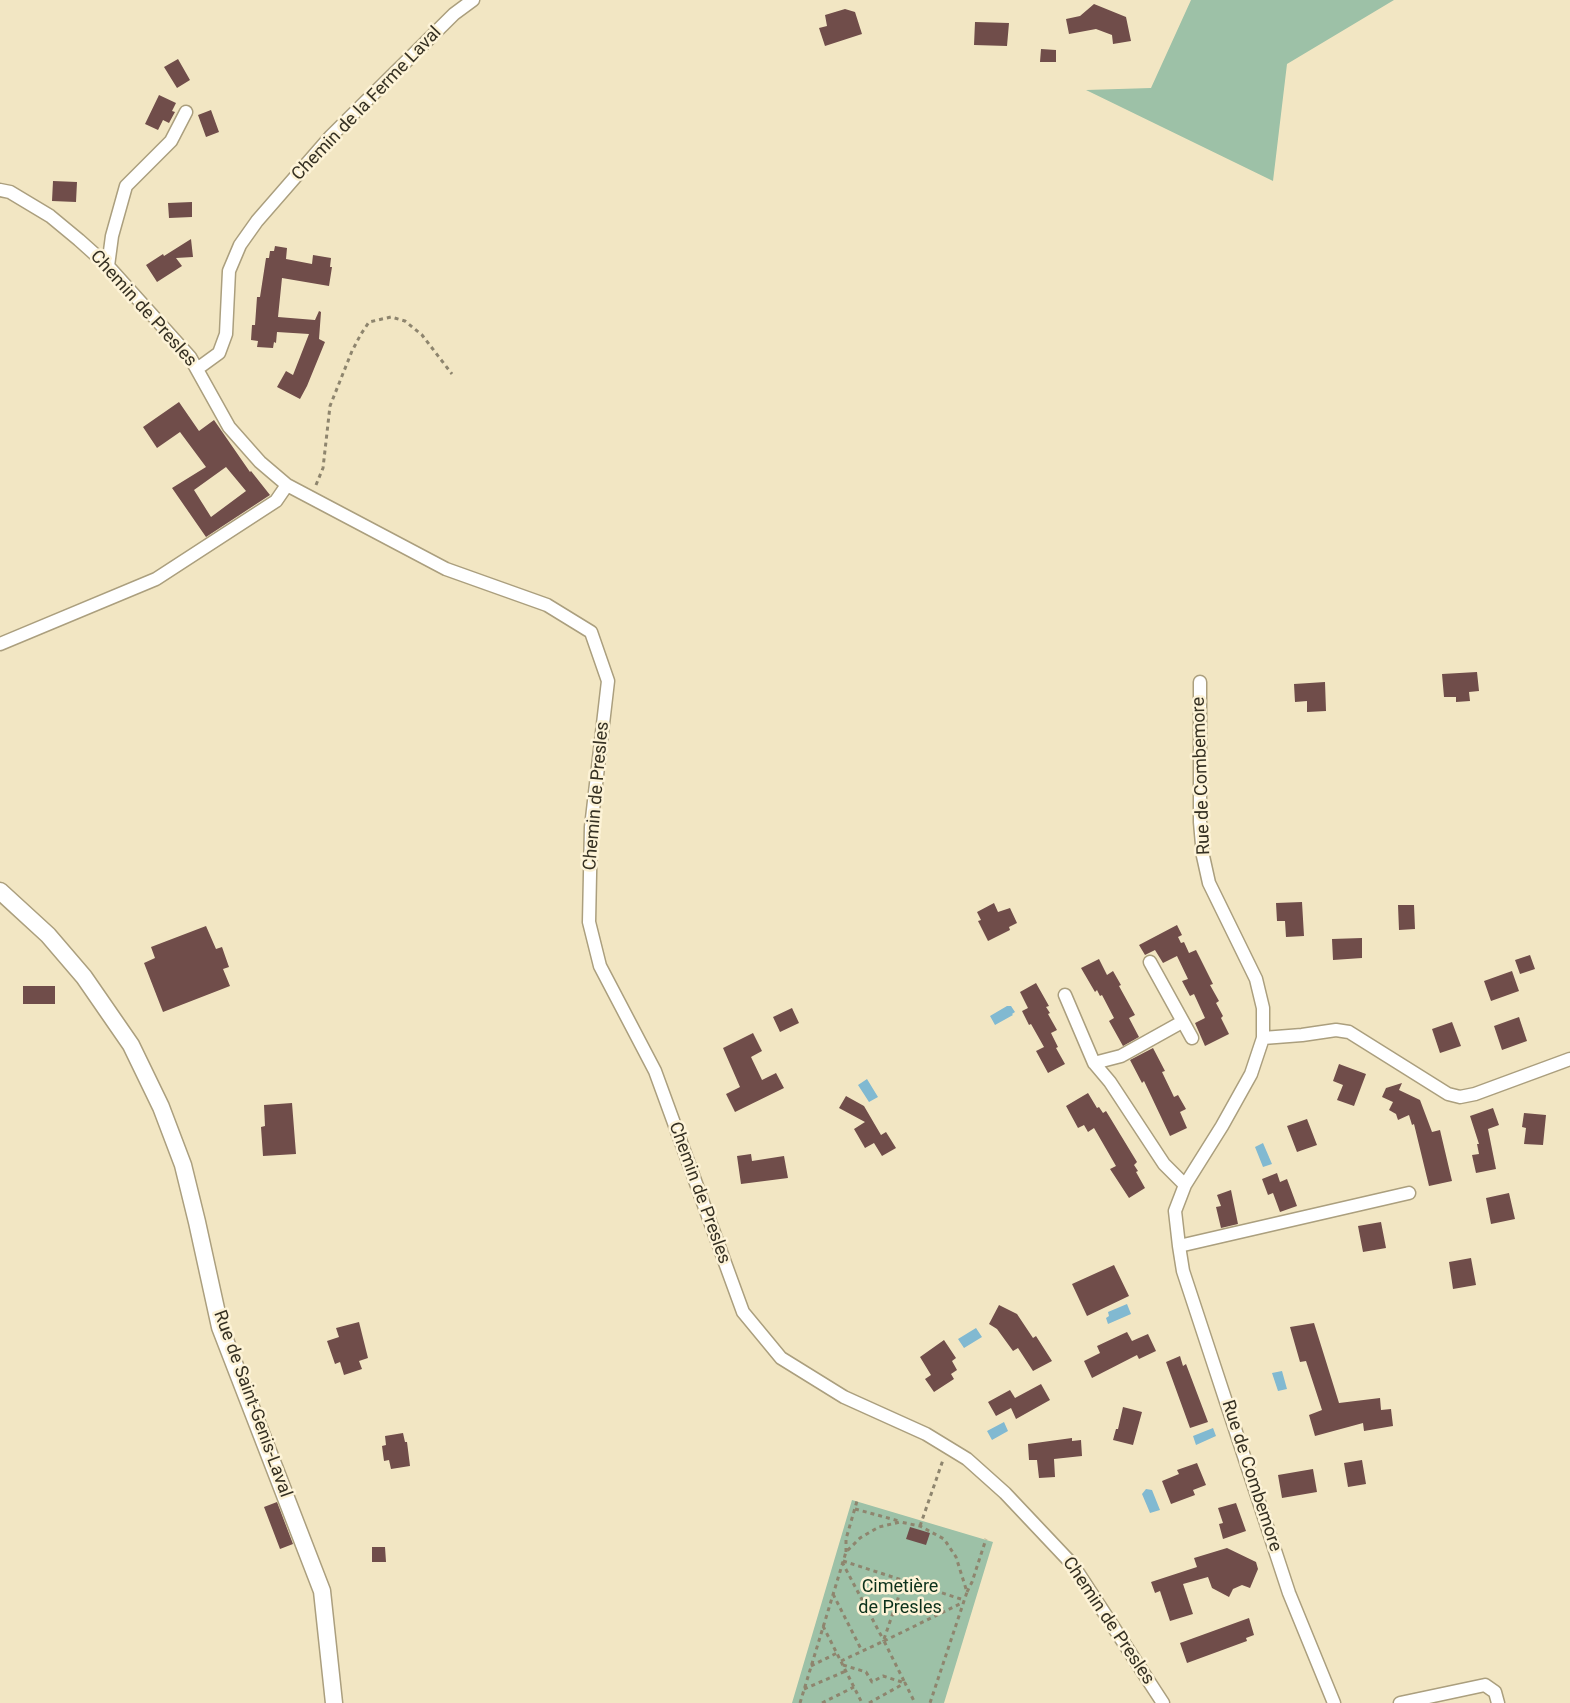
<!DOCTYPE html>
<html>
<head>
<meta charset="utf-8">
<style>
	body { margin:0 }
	canvas { display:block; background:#f2e6c3 }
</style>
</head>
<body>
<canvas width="1570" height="1703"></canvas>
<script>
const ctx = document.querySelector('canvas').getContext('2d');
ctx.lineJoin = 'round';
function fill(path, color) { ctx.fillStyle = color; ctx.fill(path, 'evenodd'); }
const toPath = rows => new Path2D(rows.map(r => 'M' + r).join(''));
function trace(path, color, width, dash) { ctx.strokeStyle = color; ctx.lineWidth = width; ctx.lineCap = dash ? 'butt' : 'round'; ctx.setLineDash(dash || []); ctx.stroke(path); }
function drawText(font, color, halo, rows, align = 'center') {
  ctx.font = font + ' Roboto,sans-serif'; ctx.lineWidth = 5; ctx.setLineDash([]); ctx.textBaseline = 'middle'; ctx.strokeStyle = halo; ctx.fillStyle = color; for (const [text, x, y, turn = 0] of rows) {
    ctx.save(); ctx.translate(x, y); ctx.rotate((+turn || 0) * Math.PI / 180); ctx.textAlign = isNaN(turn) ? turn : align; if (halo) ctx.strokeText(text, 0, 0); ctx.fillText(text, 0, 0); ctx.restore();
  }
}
const green = toPath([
	[1191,0,1394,0,1287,64,1273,181,1086,90,1151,88],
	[852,1500,993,1542,944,1703,792,1703]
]);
const water = toPath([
	[1007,1006,1011,1006,1015,1012,1012,1014,1013,1015,995,1025,990,1016],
	[867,1079,878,1097,869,1102,858,1085],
	[1263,1143,1272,1164,1263,1167,1255,1147],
	[1127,1304,1131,1314,1108,1324,1106,1318,1109,1316,1108,1312],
	[976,1328,982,1337,964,1348,958,1339],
	[1282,1371,1287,1389,1278,1391,1272,1373],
	[1004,1422,1008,1431,992,1440,987,1431],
	[1213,1428,1216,1436,1196,1445,1193,1436],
	[1146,1489,1152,1490,1160,1510,1150,1513,1142,1494]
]);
const building = toPath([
	[1094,4,1126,17,1131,41,1113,44,1112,35,1096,29,1069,34,1066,19,1080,16],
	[845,9,855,12,862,34,825,46,819,28,827,26,825,15],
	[975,22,1009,23,1007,46,974,45],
	[1041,49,1056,50,1056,62,1040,62],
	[178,59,190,80,177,88,164,67],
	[159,95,176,103,172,111,175,112,169,123,163,120,158,130,145,124],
	[211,110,219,132,206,137,198,115],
	[53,181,77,182,76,202,52,201],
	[192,202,192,217,169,218,168,203],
	[191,239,193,257,176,258,182,266,157,282,146,265,163,254,164,256],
	[275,246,287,248,286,259,312,264,313,255,331,258,330,267,332,267,329,286,282,278,278,317,315,320,319,311,321,312,319,339,325,342,307,386,300,399,277,387,286,371,293,375,309,334,277,332,276,343,274,342,273,348,257,347,258,341,251,340,252,325,255,325,257,297,260,297,266,258,269,258,270,251,274,251],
	[179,402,199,431,214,420,250,472,251,471,270,495,206,537,172,488,206,467,180,432,157,448,143,427],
	[226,467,246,491,211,517,194,490],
	[1477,672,1479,691,1469,692,1470,701,1456,702,1456,697,1444,697,1442,674],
	[1325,682,1326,711,1307,712,1307,701,1295,702,1294,684],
	[1302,902,1304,936,1286,937,1285,921,1277,921,1276,903],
	[994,903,998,912,1010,908,1017,923,1009,927,1010,930,988,941,978,921,981,920,977,912],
	[1398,905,1414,905,1415,929,1399,930],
	[1177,925,1182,935,1178,937,1181,943,1184,942,1189,953,1196,950,1213,984,1210,985,1219,1001,1216,1003,1223,1016,1221,1018,1229,1034,1205,1046,1195,1023,1205,1018,1194,994,1190,996,1182,981,1188,979,1177,956,1163,963,1155,950,1145,955,1139,945],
	[206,926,216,949,222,947,229,967,223,969,230,986,163,1012,144,963,155,958,151,947],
	[1362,938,1362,958,1333,960,1332,939],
	[1530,955,1535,969,1520,974,1515,960],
	[1099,959,1107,975,1113,971,1121,985,1119,986,1135,1015,1129,1018,1139,1037,1123,1046,1109,1021,1114,1018,1102,995,1100,996,1097,990,1095,992,1081,968],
	[1512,971,1519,991,1491,1001,1484,981],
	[1036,983,1049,1006,1046,1007,1050,1013,1048,1014,1057,1030,1051,1033,1058,1047,1056,1048,1065,1064,1048,1073,1036,1051,1044,1047,1031,1024,1029,1025,1022,1011,1028,1008,1020,992],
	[23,986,55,986,55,1004,23,1004],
	[792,1008,799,1023,780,1032,773,1017],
	[1519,1017,1527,1041,1502,1050,1494,1026],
	[1452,1022,1461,1046,1440,1053,1432,1029],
	[753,1033,762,1051,751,1057,762,1080,776,1073,784,1088,735,1112,726,1094,740,1087,723,1048],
	[1153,1048,1165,1071,1162,1072,1174,1097,1178,1095,1186,1109,1180,1112,1187,1128,1170,1136,1144,1081,1142,1083,1130,1060],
	[1339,1064,1366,1074,1354,1106,1337,1100,1343,1085,1333,1081],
	[1402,1083,1399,1090,1420,1100,1432,1132,1440,1130,1452,1181,1429,1186,1414,1124,1412,1125,1409,1115,1398,1120,1396,1114,1389,1110,1393,1102,1382,1097,1386,1088],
	[1088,1093,1097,1108,1099,1107,1103,1113,1106,1111,1137,1162,1134,1165,1138,1171,1136,1172,1145,1188,1129,1198,1110,1169,1116,1166,1094,1128,1088,1132,1084,1125,1078,1128,1066,1106],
	[846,1096,864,1106,881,1135,886,1132,896,1148,882,1156,874,1143,865,1148,854,1129,865,1122,839,1108],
	[292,1103,296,1154,263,1156,261,1127,265,1126,264,1105],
	[1493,1108,1499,1125,1488,1129,1496,1169,1476,1173,1472,1155,1479,1154,1477,1144,1479,1144,1470,1116],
	[1524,1113,1546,1115,1543,1145,1524,1144,1526,1128,1522,1127],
	[1307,1119,1317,1145,1297,1152,1287,1126],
	[751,1154,752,1161,784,1156,788,1178,741,1184,737,1156],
	[1277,1173,1280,1182,1287,1179,1297,1206,1280,1212,1273,1193,1268,1195,1262,1179],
	[1231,1190,1238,1224,1221,1228,1216,1207,1221,1206,1217,1195],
	[1509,1193,1515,1219,1491,1224,1486,1198],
	[1381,1222,1386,1248,1363,1252,1358,1226],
	[1471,1258,1476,1285,1453,1289,1449,1262],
	[1114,1265,1129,1296,1087,1316,1072,1284],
	[999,1305,1017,1314,1033,1338,1036,1336,1052,1361,1033,1371,1018,1348,1013,1351,997,1329,989,1324],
	[359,1322,368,1358,359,1361,362,1369,344,1375,340,1362,335,1364,327,1341,339,1337,336,1328],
	[1314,1323,1339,1403,1380,1398,1381,1410,1391,1409,1393,1426,1364,1431,1363,1423,1315,1436,1309,1415,1322,1410,1306,1361,1300,1362,1290,1327],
	[1127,1332,1132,1341,1148,1334,1156,1351,1139,1359,1137,1355,1092,1378,1084,1361,1100,1353,1097,1346],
	[944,1340,956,1358,952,1361,957,1370,951,1374,954,1379,934,1392,925,1379,931,1375,920,1357],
	[1180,1356,1183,1366,1186,1364,1208,1422,1190,1428,1166,1362],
	[1041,1384,1050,1400,1016,1419,1011,1408,996,1416,988,1402,1010,1390,1015,1398],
	[1123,1407,1142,1412,1133,1445,1113,1440,1116,1429,1118,1429],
	[403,1433,405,1442,407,1442,410,1466,391,1469,389,1460,384,1461,382,1446,386,1445,385,1436],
	[1072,1438,1072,1441,1081,1440,1082,1456,1054,1459,1055,1477,1039,1478,1037,1460,1029,1460,1028,1444],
	[1362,1460,1366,1484,1348,1487,1344,1463],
	[1197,1463,1206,1485,1193,1490,1195,1495,1171,1504,1162,1481,1179,1474,1177,1470],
	[1313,1469,1317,1492,1282,1498,1278,1475],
	[277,1502,293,1544,280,1549,264,1507],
	[1236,1503,1246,1531,1223,1539,1219,1524,1223,1523,1218,1508],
	[910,1527,930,1533,926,1545,906,1539],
	[372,1547,385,1547,386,1562,372,1562],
	[1227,1548,1256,1562,1258,1569,1250,1588,1242,1585,1233,1589,1229,1597,1212,1588,1208,1577,1183,1584,1193,1614,1170,1621,1160,1591,1155,1593,1151,1582,1197,1567,1194,1558],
	[1249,1618,1254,1635,1246,1638,1247,1641,1187,1663,1180,1643]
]);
const path = toPath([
	[316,485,323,468,330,406,352,351,361,334,369,322,391,317,405,321,422,335,452,374],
	[855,1509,899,1521],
	[920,1526,943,1460],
	[846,1552,846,1539,857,1501],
	[843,1561,964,1600],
	[842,1562,884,1641],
	[967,1592,972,1582,986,1539],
	[833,1594,862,1651],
	[823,1626,862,1703],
	[884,1639,904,1581],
	[884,1641,964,1602],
	[841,1661,884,1641,905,1683],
	[843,1665,866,1672,872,1682,883,1676,905,1683],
	[811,1666,837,1653],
	[804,1689,846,1671],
	[800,1703,846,1552,860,1538,879,1527,900,1522,920,1526,944,1539,956,1557,967,1592,930,1703],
	[822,1703,854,1687],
	[869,1703,905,1683,915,1703]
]);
const minor = toPath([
	[0,190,10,192,50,216,79,240,108,266,190,357,229,427,260,462,287,485,446,569,547,605,591,632,608,681,591,827,589,922,600,966,655,1071,743,1312,781,1358,844,1397,926,1434,967,1459,1005,1493,1073,1565,1163,1703],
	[108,266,112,236,126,186,171,141,186,112],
	[197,369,219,353,226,334,229,271,240,245,257,221,331,136,454,14,473,0],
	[0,644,156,579,276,501,287,485],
	[1200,682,1200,822,1203,856,1209,883,1256,979,1263,1008,1263,1038,1251,1074,1222,1126,1185,1185,1175,1211,1179,1246,1183,1271,1289,1593,1334,1703],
	[1150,962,1192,1038],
	[1065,995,1094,1063,1110,1082,1164,1164,1185,1185],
	[1263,1038,1302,1035,1336,1030,1349,1032,1448,1094,1460,1097,1475,1094,1570,1059],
	[1094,1063,1121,1056,1182,1022],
	[1179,1246,1409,1193],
	[1400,1703,1485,1685,1495,1692,1498,1703]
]);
const tertiary = toPath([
	[0,891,48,935,84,977,131,1045,161,1107,183,1165,197,1222,220,1327,322,1591,334,1703]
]);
const streetNames = [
	["Chemin de la Ferme Laval",367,104,-46],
	["Chemin de Presles",143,309,48],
	["Rue de Combemore",1202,776,-92],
	["Chemin de Presles",597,796,-85],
	["Chemin de Presles",699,1193,70],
	["Rue de Saint-Genis-Laval",252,1404,70],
	["Rue de Combemore",1251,1476,72],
	["Chemin de Presles",1108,1621,56]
];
const parkNames = [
	["Cimetière",900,1587],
	["de Presles",900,1608]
];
fill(green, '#9dc1a7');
fill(water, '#81b9d1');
fill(building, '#704d4a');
trace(minor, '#ab9f7e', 15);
trace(tertiary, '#ab9f7e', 19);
trace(path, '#8e856e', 3, [4, 4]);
trace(minor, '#fff', 12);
trace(tertiary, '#fff', 16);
drawText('18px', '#353022', '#fdf3d7', streetNames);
drawText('18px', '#0c311b', '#fdf3d7', parkNames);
</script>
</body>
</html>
